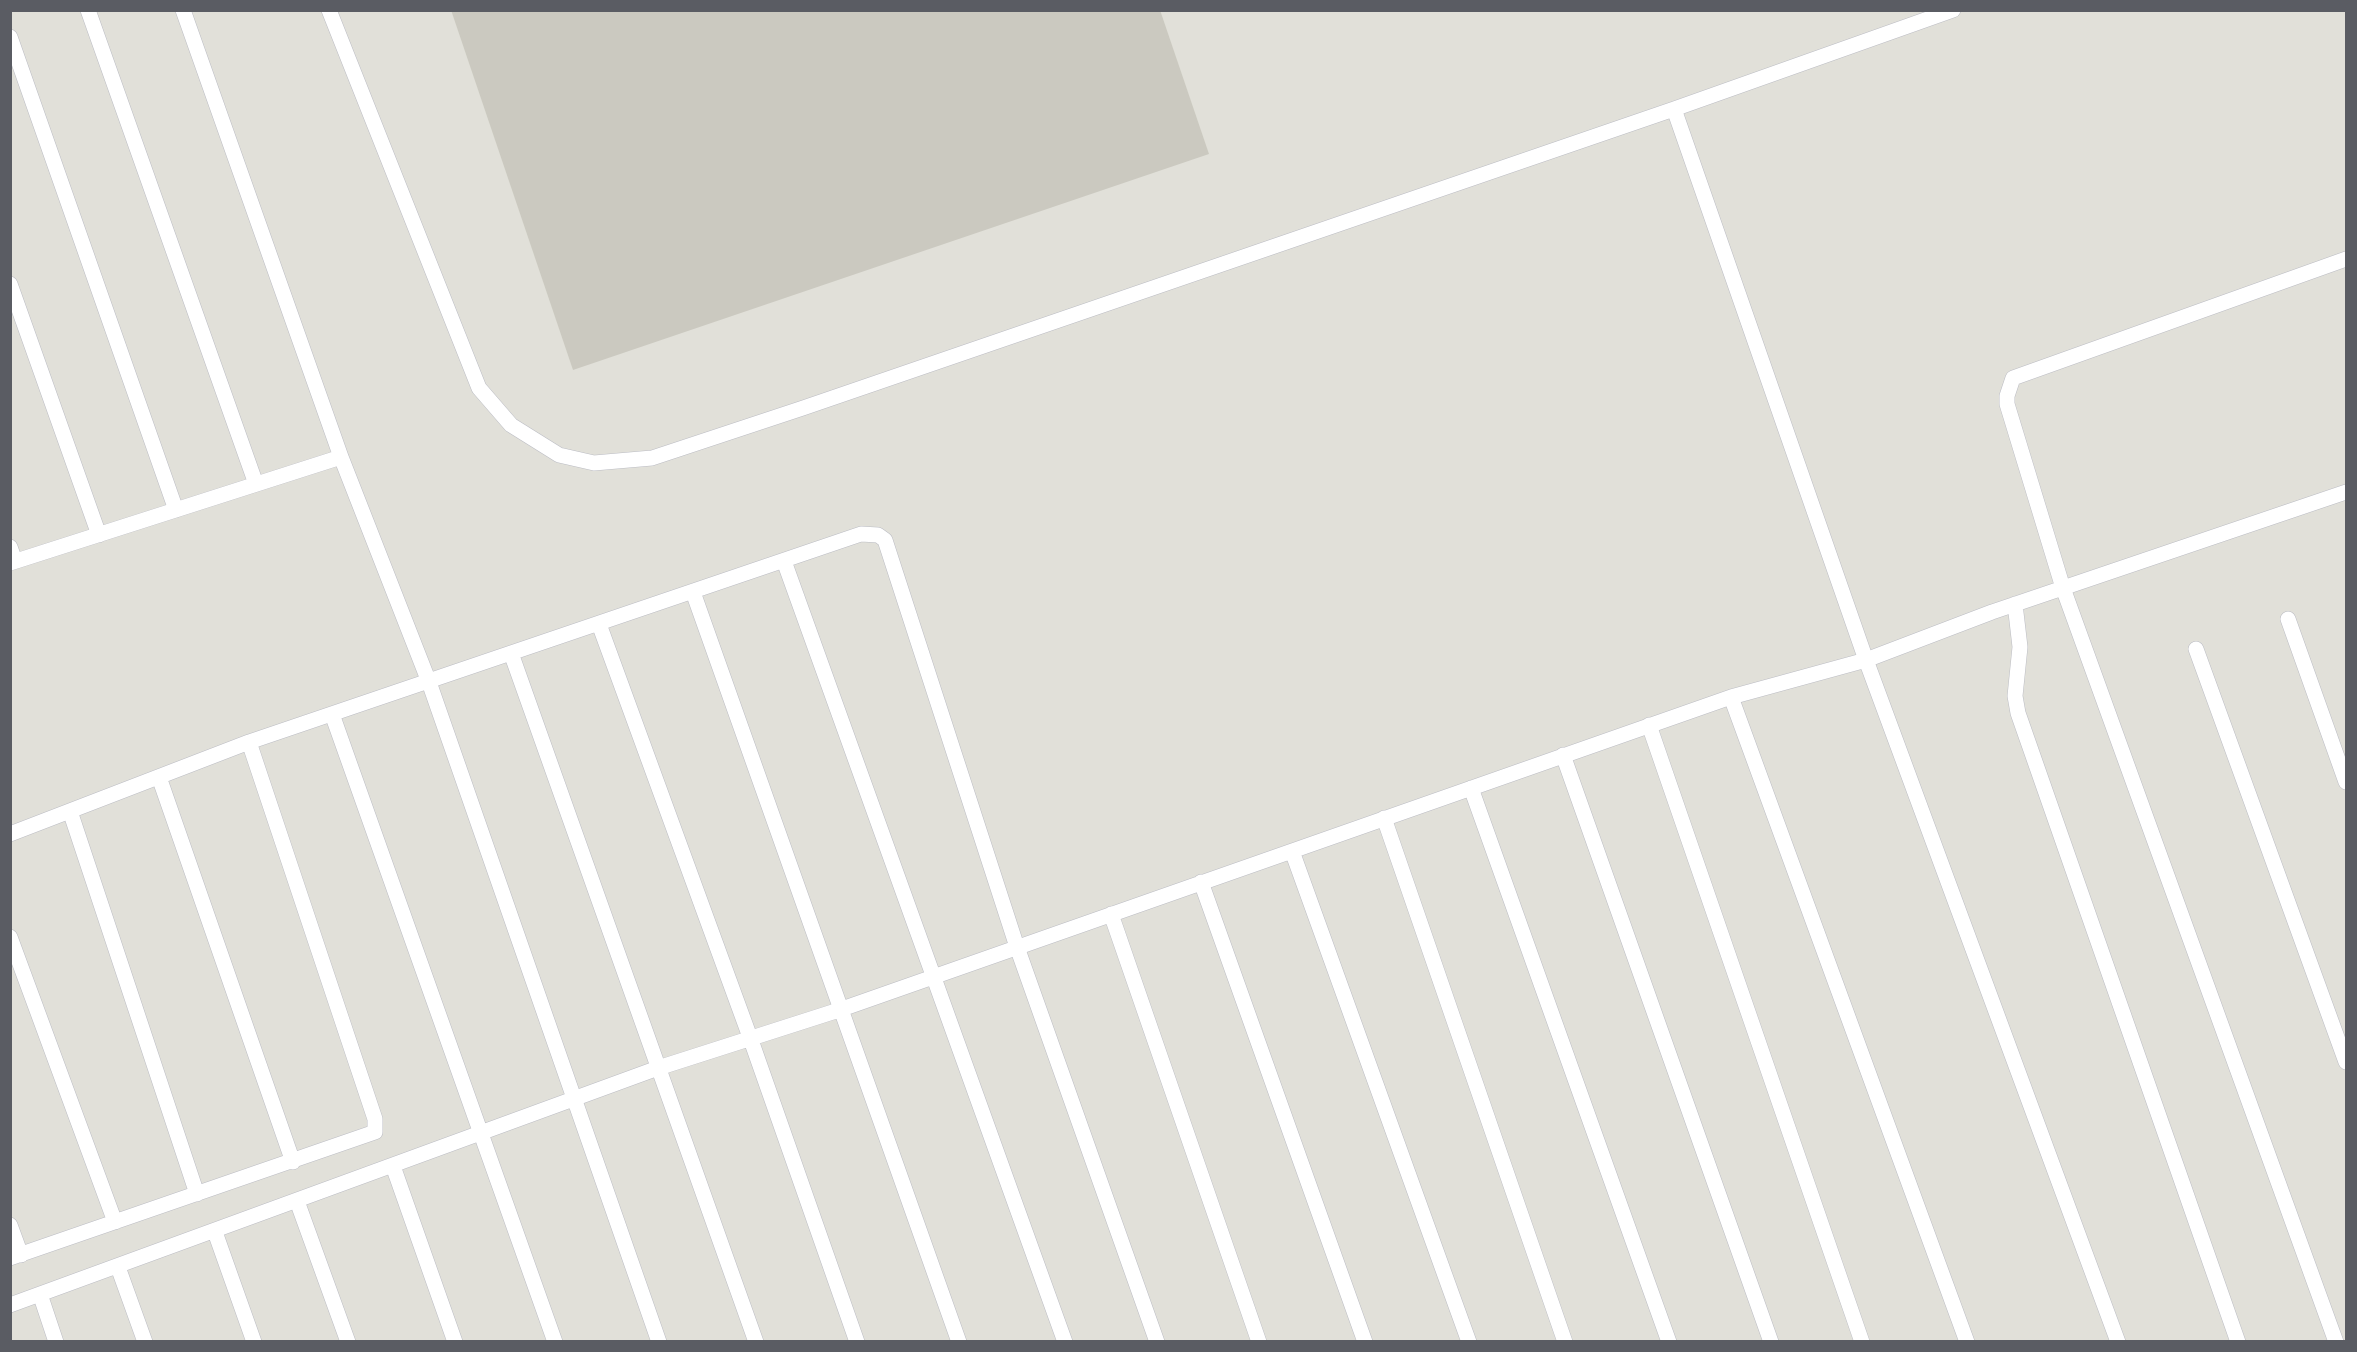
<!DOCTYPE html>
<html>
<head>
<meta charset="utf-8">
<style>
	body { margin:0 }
	#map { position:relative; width:2357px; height:1352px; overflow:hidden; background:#eeede1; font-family:"Alegreya Sans",sans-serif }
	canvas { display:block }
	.frame { position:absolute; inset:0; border:12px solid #5a5c63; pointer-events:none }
</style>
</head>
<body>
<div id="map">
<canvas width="2357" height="1352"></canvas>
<div class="frame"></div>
</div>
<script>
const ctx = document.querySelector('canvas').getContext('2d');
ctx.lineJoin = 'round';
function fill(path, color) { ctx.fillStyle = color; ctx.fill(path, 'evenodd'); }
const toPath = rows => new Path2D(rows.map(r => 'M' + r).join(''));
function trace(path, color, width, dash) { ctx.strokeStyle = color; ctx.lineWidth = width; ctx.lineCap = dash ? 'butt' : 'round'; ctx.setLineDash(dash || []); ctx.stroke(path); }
const industrial = toPath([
	[11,11,2346,11,2346,1341,11,1341]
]);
const building = toPath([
	[451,10,1160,10,1209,154,573,370]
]);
const service = toPath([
	[88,10,256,484],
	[183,10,341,457,429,682,659,1342],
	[329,10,479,388,511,425,559,455,594,463,652,458,803,408,1674,109,1953,10],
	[10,37,176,510],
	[1674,109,1866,660,2118,1342],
	[10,284,99,535],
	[10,547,15,561],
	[784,561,1065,1342],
	[10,563,341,457],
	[693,592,959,1342],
	[2015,604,2020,647,2015,696,2018,713,2238,1342],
	[2288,619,2346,782],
	[599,624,751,1040,857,1342],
	[2196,649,2346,1062],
	[511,653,756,1342],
	[1731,697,1967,1342],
	[332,714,555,1342],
	[1649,725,1862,1342],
	[1563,755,1771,1342],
	[159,777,293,1162],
	[1471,788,1669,1342],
	[70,811,197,1194],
	[1384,818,1565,1342],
	[10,834,249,742,861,534,878,535,885,540,1017,947,1157,1342],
	[1292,851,1469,1342],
	[1201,882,1365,1342],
	[1111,914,1259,1342],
	[10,937,115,1222],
	[393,1166,455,1342],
	[297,1201,348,1342],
	[10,1225,21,1255],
	[215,1232,254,1342],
	[10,1258,375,1132,375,1119,249,742],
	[118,1267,145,1342],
	[40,1294,56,1342],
	[10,1305,658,1068,839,1010,1731,697,1866,660,1992,612,2346,492],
	[2336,1342,2063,588,2007,404,2007,396,2013,378,2346,259]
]);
fill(industrial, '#e1e0d9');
fill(building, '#cbc9c0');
trace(service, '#bcbdc4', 16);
trace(service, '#fff', 15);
</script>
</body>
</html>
